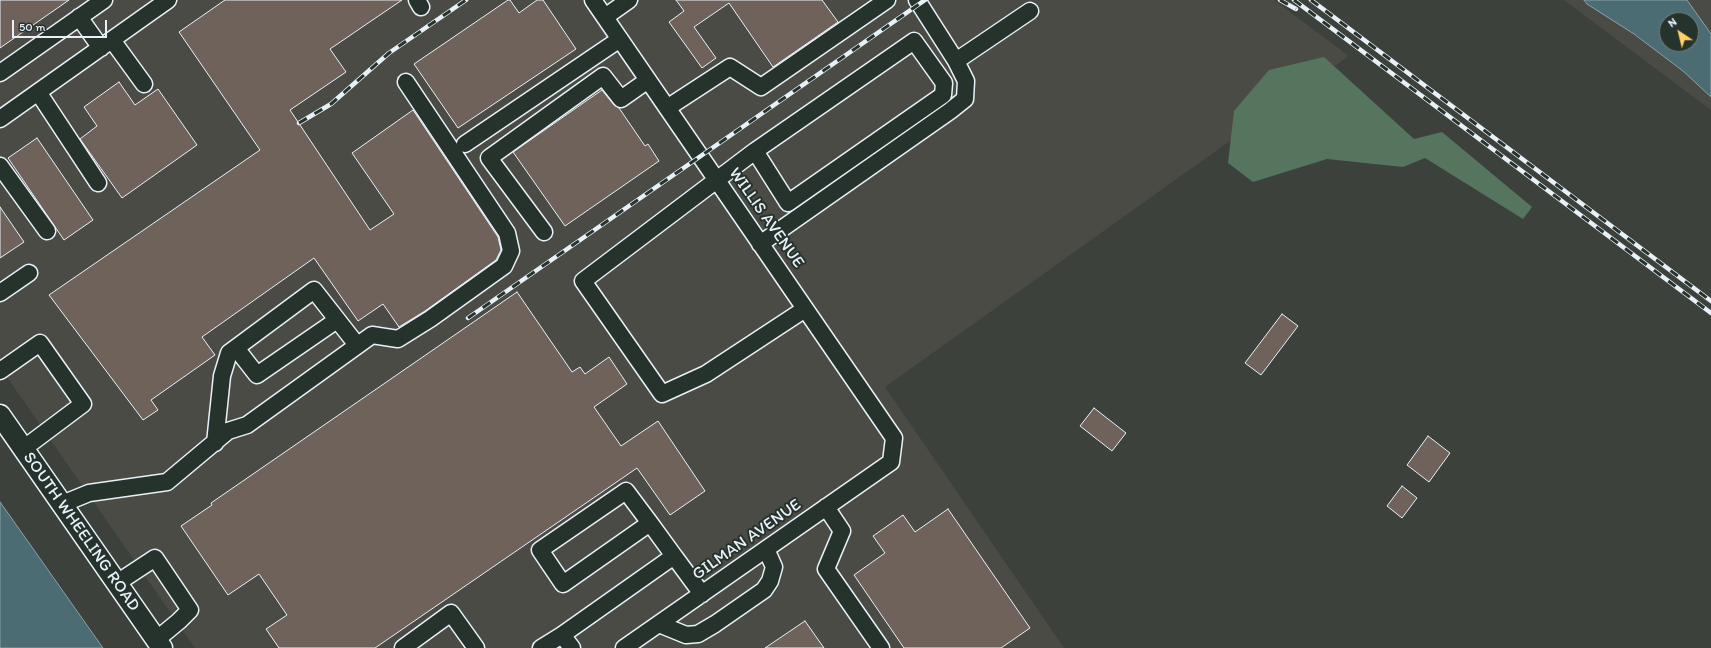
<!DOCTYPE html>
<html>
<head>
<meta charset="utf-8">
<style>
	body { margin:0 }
	#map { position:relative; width:1711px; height:648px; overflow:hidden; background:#3c413b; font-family:Itim,sans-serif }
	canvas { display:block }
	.north { position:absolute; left:1659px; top:12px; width:40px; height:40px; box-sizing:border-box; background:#26332d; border:1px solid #747f7e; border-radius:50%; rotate:325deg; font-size:11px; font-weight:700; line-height:16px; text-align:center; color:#e8f1f8 }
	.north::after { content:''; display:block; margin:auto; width:14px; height:18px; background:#ffd166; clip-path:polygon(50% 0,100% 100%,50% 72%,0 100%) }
	.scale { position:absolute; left:12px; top:20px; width:95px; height:18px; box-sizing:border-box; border:2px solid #e8f1f8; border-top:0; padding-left:5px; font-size:12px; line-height:14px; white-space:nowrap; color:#e8f1f8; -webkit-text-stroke:3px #26332d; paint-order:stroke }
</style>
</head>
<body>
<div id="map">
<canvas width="1711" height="648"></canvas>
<div class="north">N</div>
<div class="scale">50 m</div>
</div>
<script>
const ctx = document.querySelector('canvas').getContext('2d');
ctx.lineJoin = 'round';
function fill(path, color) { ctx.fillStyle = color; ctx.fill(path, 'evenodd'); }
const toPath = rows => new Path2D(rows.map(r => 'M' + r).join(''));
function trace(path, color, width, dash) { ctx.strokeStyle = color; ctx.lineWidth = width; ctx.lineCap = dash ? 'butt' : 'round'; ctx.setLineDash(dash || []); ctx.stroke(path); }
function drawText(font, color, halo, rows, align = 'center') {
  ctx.font = font + ' Itim,sans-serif'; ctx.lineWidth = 4; ctx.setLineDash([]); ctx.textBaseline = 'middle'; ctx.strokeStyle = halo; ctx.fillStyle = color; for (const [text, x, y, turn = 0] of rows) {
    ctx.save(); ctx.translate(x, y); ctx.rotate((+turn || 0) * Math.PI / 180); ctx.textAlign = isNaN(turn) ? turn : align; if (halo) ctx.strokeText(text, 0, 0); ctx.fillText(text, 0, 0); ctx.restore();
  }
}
const built = toPath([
	[0,0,1274,0,1349,56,885,387,1064,648,195,648,0,367],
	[1564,0,1711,0,1711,110],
	[1667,20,1691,20,1691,44,1667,44]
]);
const green = toPath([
	[1324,57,1414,139,1442,132,1532,207,1523,219,1425,158,1403,167,1327,159,1253,182,1228,163,1234,111,1269,70]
]);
const water = toPath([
	[1584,0,1687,0,1711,34,1711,97,1683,71,1634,34,1587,4,1584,0],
	[1667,20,1691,20,1691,44,1667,44,1667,20],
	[0,502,10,516,103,648,0,648,0,502]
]);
const building = toPath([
	[0,0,69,0,0,48,0,0],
	[225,0,402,0,330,49,346,72,290,110,370,230,394,214,352,153,413,110,498,237,501,250,496,260,425,311,399,327,383,304,358,321,314,258,202,337,215,355,151,400,158,410,143,420,49,295,260,150,179,32,225,0],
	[508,0,510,0,519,13,537,0,543,0,576,49,458,128,414,64,508,0],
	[676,0,822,0,838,22,773,67,729,3,694,27,716,58,702,68,669,22,684,11,676,0],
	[119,82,135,105,158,89,197,145,122,198,80,139,97,126,84,107,119,82],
	[602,90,614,105,619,108,645,146,648,144,659,161,565,226,513,152,602,90],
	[37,138,93,220,64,240,8,158,37,138],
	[0,207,24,242,0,258,0,207],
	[517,292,572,372,580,367,585,374,609,357,627,384,594,407,621,446,658,421,705,491,670,515,637,468,375,648,279,648,266,629,287,615,259,574,228,595,181,526,212,505,211,503,517,292],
	[1282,314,1298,326,1261,375,1245,363,1282,314],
	[1094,408,1126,433,1112,451,1080,426,1094,408],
	[1428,436,1450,453,1429,482,1407,465,1428,436],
	[1402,486,1417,498,1402,518,1387,506,1402,486],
	[948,509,1030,628,1001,648,904,648,854,575,885,553,873,536,903,515,915,532,948,509],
	[805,621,824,648,765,648,805,621]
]);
const minor = toPath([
	[417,0,421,7],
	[593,0,894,438,891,462,624,648],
	[917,0,956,61,1030,11],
	[79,17,101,48],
	[605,17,629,0],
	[112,40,144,84],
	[0,73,104,0],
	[38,92,98,183],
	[667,108,730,67,761,87,887,0],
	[0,119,168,0],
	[465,144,620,39],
	[755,151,788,203,943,95,944,83,914,41,755,151,583,281,662,394,706,374,805,309],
	[0,166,47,231],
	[544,232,489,158,603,76,621,99,648,80],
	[760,244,950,111,965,99,966,81,956,61],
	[0,293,29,273],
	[236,348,257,375,337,320],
	[0,371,40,343,83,404,23,449],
	[215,443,222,376,229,353,314,290,357,345],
	[62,504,89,493,167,482,228,431,247,425,372,335,398,339,430,319,504,266,511,251,507,233,406,82],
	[826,507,842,531,826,569,881,648],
	[650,523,563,584,540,550,626,491,650,523,674,556],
	[117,583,155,558,190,610,179,621,156,640],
	[659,624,686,635,698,634,715,624,764,590,770,581,774,567,766,549],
	[562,635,674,556,702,594],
	[403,648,451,613,476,648],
	[541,648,562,635,572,648]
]);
const major = toPath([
	[0,415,162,648]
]);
const rail = toPath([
	[1280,0,1296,9],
	[1294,0,1711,313],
	[1311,0,1711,301],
	[299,123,331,104,389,53,466,0],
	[468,318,925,0]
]);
const streetNames = [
	["WILLIS AVENUE",766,218,55],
	["SOUTH WHEELING ROAD",81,532,55],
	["GILMAN AVENUE",747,540,-35]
];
fill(built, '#4b4b45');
fill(green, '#56755e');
fill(water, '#4b6c72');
trace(water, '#8aa1a8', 1);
fill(building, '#6e625b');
trace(building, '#e8f1f8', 1);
trace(minor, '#e8f1f8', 19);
trace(major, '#e8f1f8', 23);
trace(minor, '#26332d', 16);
trace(major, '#26332d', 20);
trace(rail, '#e8f1f8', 4.5);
trace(rail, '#26332d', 3, [9]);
drawText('17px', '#e8f1f8', '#26332d', streetNames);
</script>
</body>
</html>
